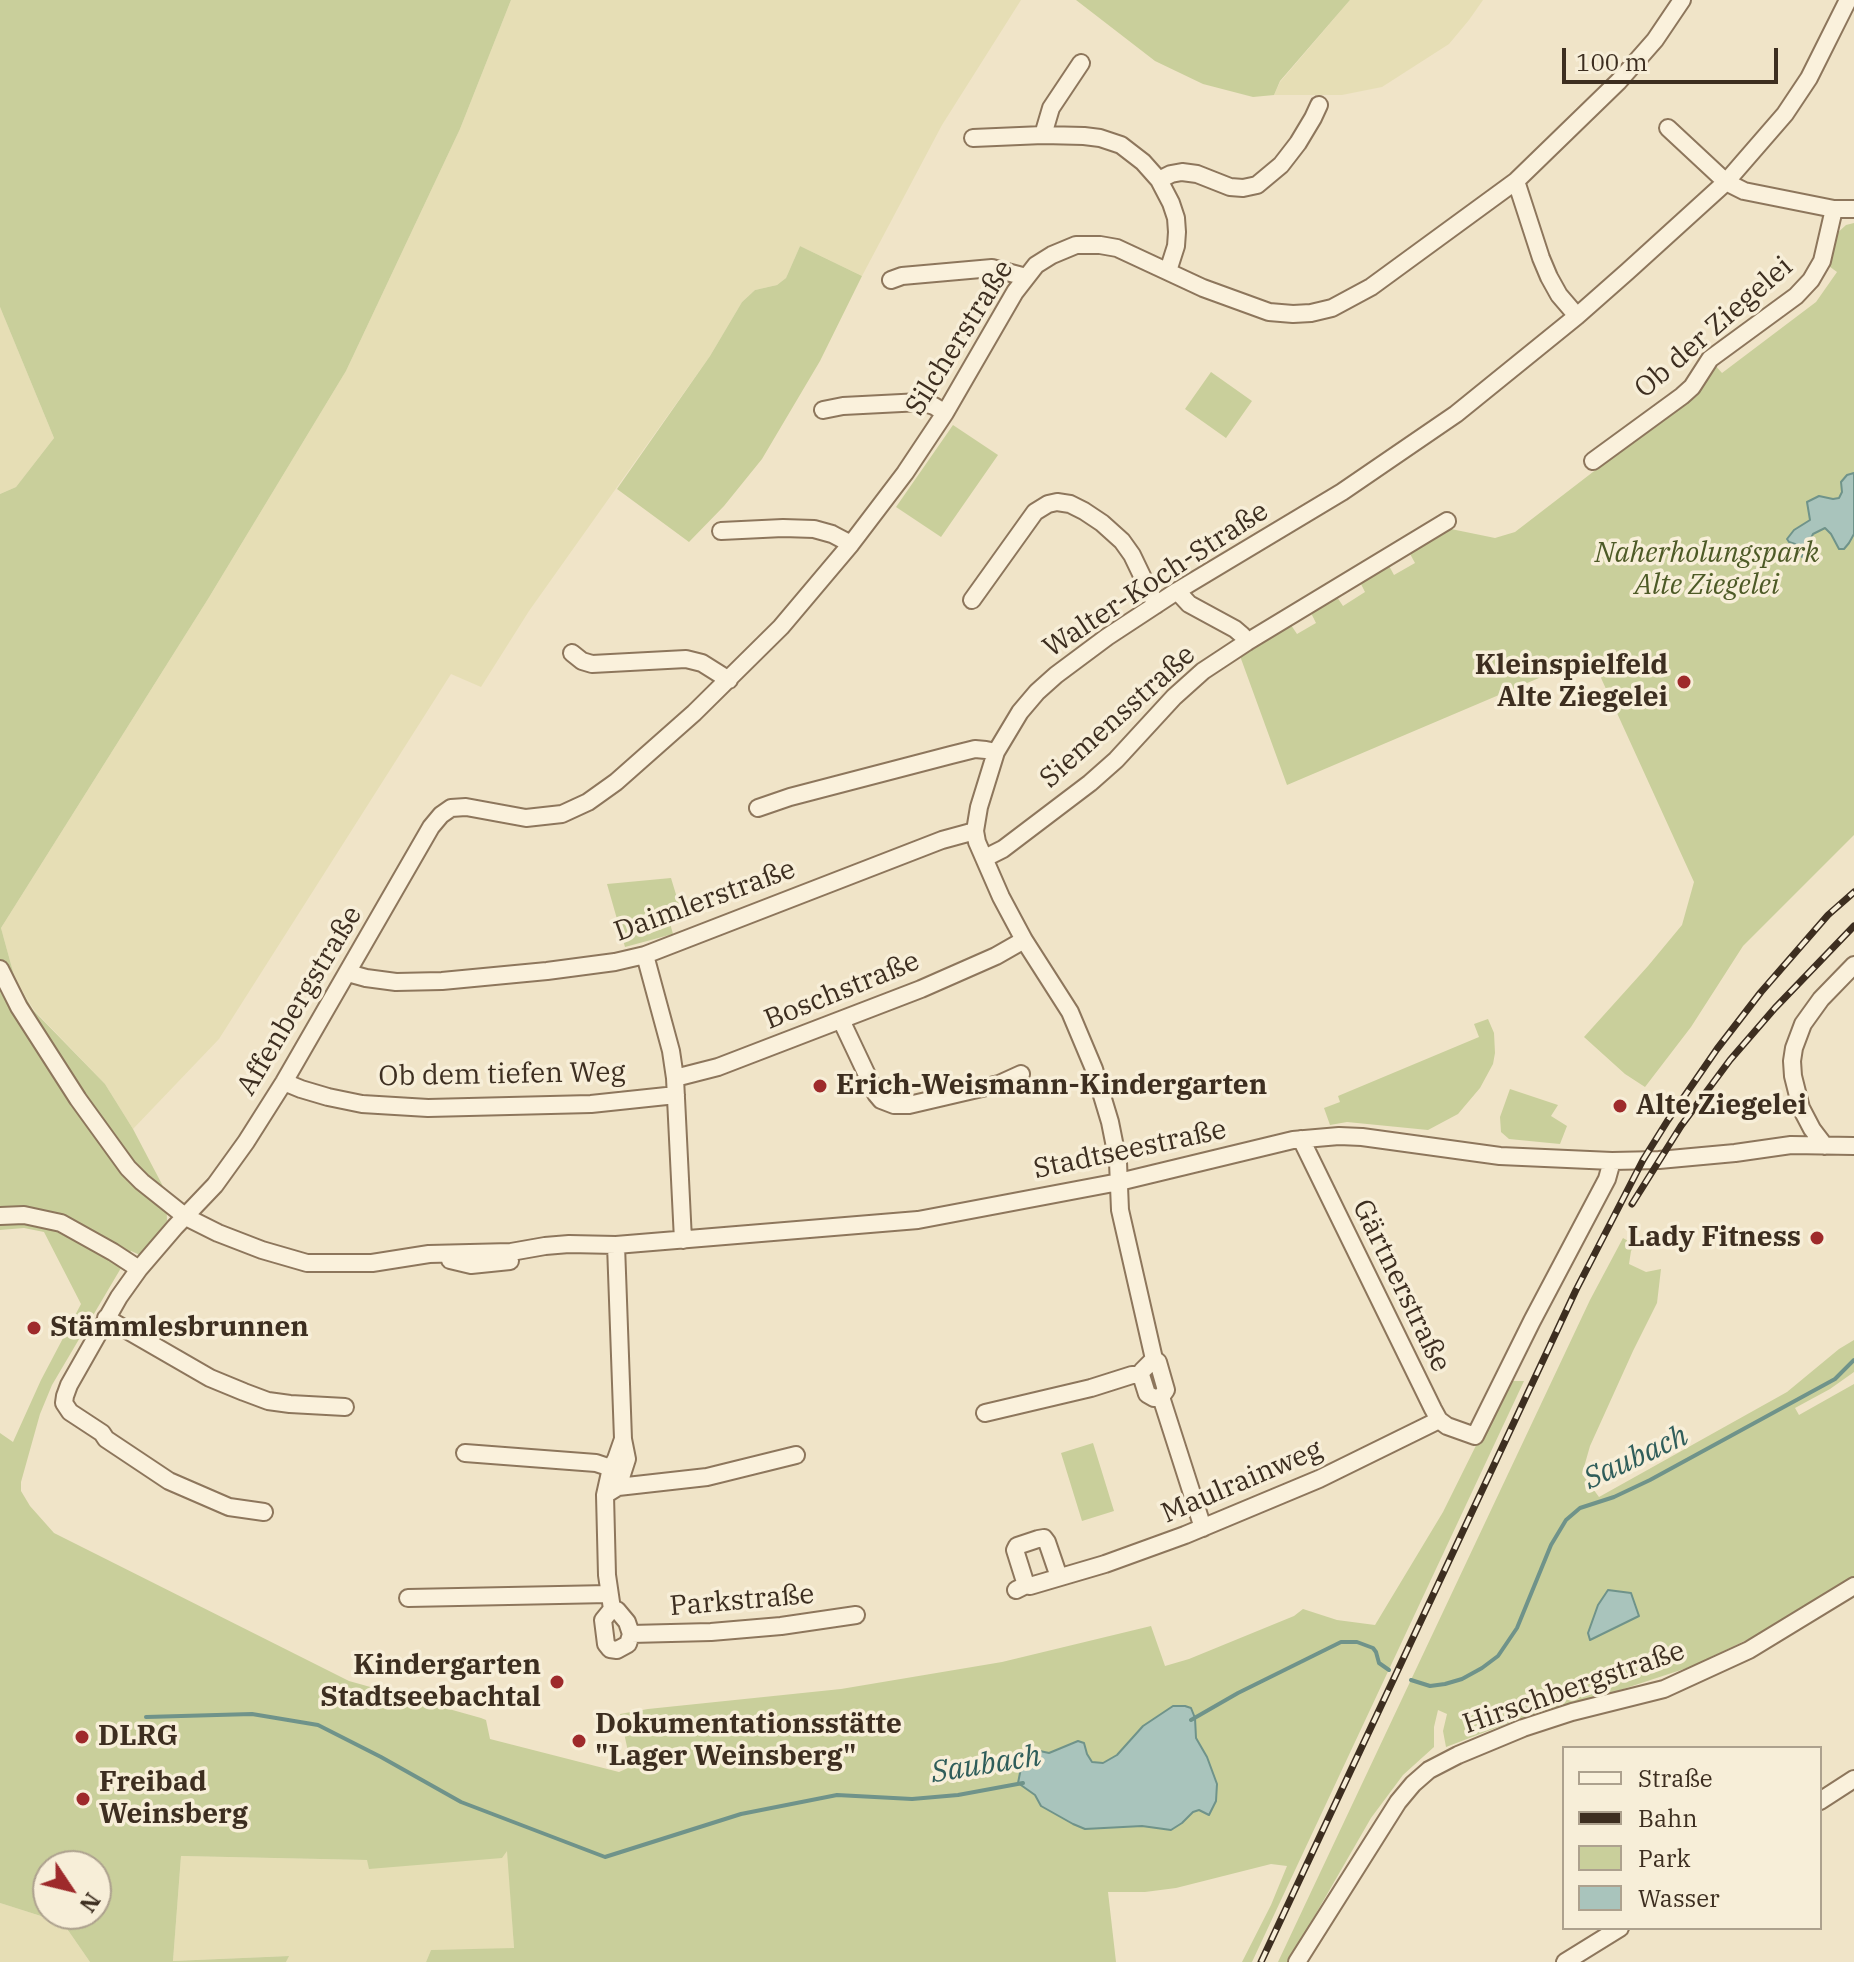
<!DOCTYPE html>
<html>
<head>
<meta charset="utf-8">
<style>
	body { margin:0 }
	#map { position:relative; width:1854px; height:1962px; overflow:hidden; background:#f0e4c8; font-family:"IBM Plex Serif",serif }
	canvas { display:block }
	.legend { position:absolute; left:1562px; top:1746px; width:260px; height:184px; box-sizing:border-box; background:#f7eed8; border:2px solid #ada18e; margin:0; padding:10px 14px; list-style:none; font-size:24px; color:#3d2e20 }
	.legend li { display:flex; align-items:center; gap:16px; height:40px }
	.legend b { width:40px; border:2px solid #ada18e }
	.north { position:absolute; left:32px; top:1850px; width:80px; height:80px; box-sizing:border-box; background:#f7eed8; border:2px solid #ada18e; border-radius:50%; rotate:125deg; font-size:22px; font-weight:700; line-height:32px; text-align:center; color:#3d2e20 }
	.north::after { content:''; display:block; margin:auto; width:28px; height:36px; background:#9e2a2b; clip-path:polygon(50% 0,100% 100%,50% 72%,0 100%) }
	.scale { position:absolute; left:1562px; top:48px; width:216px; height:36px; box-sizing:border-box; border:4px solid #3d2e20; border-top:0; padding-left:10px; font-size:24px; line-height:28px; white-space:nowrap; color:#3d2e20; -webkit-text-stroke:6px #f7eed8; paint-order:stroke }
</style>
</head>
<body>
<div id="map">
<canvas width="1854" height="1962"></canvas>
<ul class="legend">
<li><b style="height:10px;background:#faf1dc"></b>Straße</li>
<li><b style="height:10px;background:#3d2e20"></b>Bahn</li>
<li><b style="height:22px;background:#c9cf9b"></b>Park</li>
<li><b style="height:22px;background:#a9c4bc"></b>Wasser</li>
</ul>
<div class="north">N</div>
<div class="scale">100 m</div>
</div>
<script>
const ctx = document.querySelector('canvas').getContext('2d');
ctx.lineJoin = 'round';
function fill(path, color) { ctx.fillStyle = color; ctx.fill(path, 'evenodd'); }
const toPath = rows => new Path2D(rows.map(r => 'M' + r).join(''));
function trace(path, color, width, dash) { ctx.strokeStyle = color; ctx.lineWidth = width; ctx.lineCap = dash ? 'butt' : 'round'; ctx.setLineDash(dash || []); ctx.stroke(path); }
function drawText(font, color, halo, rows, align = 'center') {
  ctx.font = font + ' "IBM Plex Serif",serif'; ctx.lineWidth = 7; ctx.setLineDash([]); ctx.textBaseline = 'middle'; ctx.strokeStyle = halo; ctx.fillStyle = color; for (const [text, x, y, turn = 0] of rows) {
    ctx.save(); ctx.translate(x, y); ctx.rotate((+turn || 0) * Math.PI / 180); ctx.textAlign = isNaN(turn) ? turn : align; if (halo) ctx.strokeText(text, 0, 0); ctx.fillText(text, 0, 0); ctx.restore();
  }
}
const farmland = toPath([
	[511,0,1021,0,942,125,862,276,800,246,786,278,777,285,755,290,742,302,710,356,529,611,481,687,451,674,219,1039,133,1129,105,1084,34,1010,15,979,1,928,208,599,346,371,460,129],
	[1350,0,1483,0,1469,20,1449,44,1382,87,1342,95,1274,95,1280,82],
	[0,307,54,438,16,487,0,494],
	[507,1836,514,1949,431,1950,426,1962,286,1962,288,1956,173,1961,181,1856,367,1860],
	[0,1903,63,1923,90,1962,0,1962]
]);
const green = toPath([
	[0,0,511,0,460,129,346,371,208,599,1,928,15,979,33,1010,105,1084,133,1129,166,1192,167,1221,140,1255,131,1251,52,1385,40,1414,21,1482,21,1491,30,1506,54,1533,349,1681,481,1718,486,1720,490,1739,619,1772,628,1768,630,1761,620,1714,648,1709,841,1689,1002,1662,1151,1626,1165,1666,1189,1659,1294,1616,1303,1609,1337,1620,1375,1625,1443,1512,1503,1391,1513,1381,1524,1381,1252,1962,1242,1962,1271,1905,1287,1866,1271,1864,1176,1888,1145,1892,1108,1892,1116,1962,426,1962,431,1950,514,1948,507,1851,502,1858,369,1869,367,1860,181,1856,173,1961,289,1956,286,1962,90,1962,63,1923,0,1903,0,1433,13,1442,41,1380,81,1304,44,1232,24,1228,0,1230,0,494,16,487,54,438,0,307],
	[48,1866,96,1866,96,1914,48,1914],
	[1076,0,1350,0,1280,81,1274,95,1253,97,1203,84,1155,61],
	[1854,223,1854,835,1743,946,1691,1027,1645,1087,1625,1074,1584,1037,1648,966,1682,925,1694,882,1596,667,1579,661,1287,785,1240,656,1291,625,1297,634,1316,623,1311,613,1337,597,1343,606,1365,592,1360,582,1388,564,1394,575,1415,563,1409,552,1451,529,1495,538,1515,532,1654,425,1714,364,1722,373,1816,302,1837,272,1826,264,1833,237,1846,225],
	[800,246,862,276,820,361,762,459,724,506,689,542,617,489,710,356,742,302,755,290,777,285,786,278],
	[1211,372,1252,401,1226,438,1185,409],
	[953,425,998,455,941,537,896,507],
	[671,878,681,911,668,916,673,934,625,947,607,884],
	[1488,1019,1494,1033,1495,1053,1493,1064,1480,1088,1458,1114,1428,1130,1347,1122,1330,1125,1324,1108,1340,1102,1338,1096,1479,1037,1474,1024],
	[1510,1089,1558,1105,1551,1116,1567,1126,1560,1144,1509,1139,1501,1132,1500,1117],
	[1623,1238,1635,1245,1631,1251,1629,1264,1646,1272,1661,1269,1657,1303,1633,1351,1590,1446,1582,1474,1599,1497,1787,1392,1839,1349,1854,1340,1854,1372,1830,1389,1795,1408,1799,1415,1854,1384,1854,1580,1807,1609,1804,1606,1755,1636,1690,1667,1611,1693,1514,1721,1446,1747,1443,1731,1447,1714,1438,1710,1434,1727,1434,1747,1403,1775,1371,1818,1288,1962,1278,1962,1590,1300],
	[1093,1443,1114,1511,1082,1521,1061,1453]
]);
const water = toPath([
	[1854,473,1854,534,1849,543,1844,549,1839,549,1831,534,1825,528,1813,534,1802,557,1799,555,1795,544,1789,542,1787,539,1794,530,1810,520,1807,502,1819,496,1833,499,1839,498,1842,492,1841,482,1847,475,1854,473],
	[1608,1590,1631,1593,1639,1616,1590,1640,1588,1633,1598,1605,1608,1590],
	[1173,1706,1185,1706,1191,1708,1195,1718,1196,1738,1207,1757,1217,1784,1216,1801,1209,1815,1199,1810,1193,1812,1182,1823,1171,1830,1142,1826,1085,1829,1073,1824,1041,1806,1035,1795,1018,1783,1021,1768,1031,1749,1049,1753,1078,1741,1084,1743,1087,1754,1092,1762,1103,1763,1117,1755,1143,1726,1173,1706]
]);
const stream = toPath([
	[1411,1680,1430,1686,1445,1684,1462,1679,1482,1668,1498,1656,1517,1628,1551,1545,1566,1520,1580,1508,1614,1497,1650,1480,1835,1379,1854,1360],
	[146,1717,252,1714,318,1725,381,1757,461,1802,605,1857,741,1814,837,1795,912,1799,958,1795,1023,1783],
	[1191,1720,1238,1693,1341,1642,1357,1642,1373,1648,1376,1652,1379,1663,1389,1670]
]);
const street = toPath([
	[1668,128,1726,182,1744,191,1834,209,1854,209],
	[1043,135,1051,108,1081,63],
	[973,138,1043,135,1084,136,1100,138,1121,145,1143,162,1159,180,1171,203,1176,218,1177,232,1176,246,1168,271],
	[1159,180,1171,174,1182,172,1197,174,1230,187,1243,188,1257,185,1281,165,1298,143,1313,118,1319,105],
	[1516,181,1541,258,1549,277,1559,295,1577,316],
	[891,280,902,276,992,268,1026,277],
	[823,410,843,406,921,402,934,406,945,413],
	[1593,461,1682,396,1692,387,1710,359,1796,296,1811,280,1822,261,1834,209],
	[721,531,783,528,814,529,832,534,851,544],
	[1177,591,1189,604,1235,629,1242,635,1247,642],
	[972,600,1035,512,1048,504,1057,502,1070,504,1084,511,1102,523,1122,541,1132,555,1156,605],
	[572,653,582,661,592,664,686,659,702,663,729,680],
	[758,808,790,797,951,755,975,749,986,750,996,752],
	[985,858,1003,849,1090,783,1116,760,1174,697,1203,671,1247,642,1447,521],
	[645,955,671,1051,675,1078,683,1240],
	[0,969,19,1007,78,1099,128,1168,142,1182,186,1217,218,1233,262,1250,307,1263,372,1263,429,1254,511,1252,545,1246,569,1244,616,1245,918,1220,1119,1182,1293,1140,1339,1136,1362,1137,1500,1156,1612,1161,1659,1160,1735,1153,1791,1145,1854,1146],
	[348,973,366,978,396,982,442,981,547,971,615,962,645,955,942,840,975,831],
	[841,1020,876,1094,881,1100,894,1105,909,1105,999,1084,1021,1074],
	[675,1078,718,1067,921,989,996,956,1024,940],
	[284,1082,301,1089,328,1097,362,1104,428,1108,591,1104,676,1095],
	[1301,1139,1433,1409,1439,1420,1447,1426,1475,1436,1532,1321,1607,1179,1612,1161],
	[1825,1146,1812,1129,1801,1108,1793,1076,1792,1061,1794,1048,1803,1024,1821,999,1854,965],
	[0,1216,24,1215,61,1223,113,1252,139,1269],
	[616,1245,623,1439],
	[450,1260,471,1265,510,1261],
	[106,1318,210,1378,244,1392,268,1401,290,1404,345,1407],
	[1154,1359,1120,1210,1118,1162,1110,1122,1094,1069,1070,1012,1024,940,1001,897,977,842,975,831,979,807,996,752,1020,712,1037,692,1056,675,1107,637,1177,591,1342,492,1456,414,1577,316,1628,271,1726,182,1785,114,1809,78,1848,0],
	[1154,1359,1158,1362,1166,1390,1161,1397,1154,1398,1147,1394,1141,1375,1142,1371,1154,1359],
	[1161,1397,1203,1528],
	[985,1413,1091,1388,1132,1375,1141,1375],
	[623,1439,627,1459,618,1487,605,1495,611,1468,616,1459,623,1439],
	[465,1453,596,1463,611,1468],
	[618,1487,707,1477,796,1455],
	[605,1495,607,1575,612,1609],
	[264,1512,229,1507,169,1481,106,1439,102,1433,70,1412,64,1403,65,1396,69,1385,119,1297,139,1269,175,1227,215,1185,246,1142,284,1082,431,827,441,815,451,808,466,807,526,818,562,814,588,802,616,782,694,713,781,627,851,544,905,473,945,413,1015,292,1036,265,1052,255,1076,245,1100,245,1117,248,1203,288,1269,312,1293,314,1311,313,1332,308,1371,287,1516,181,1619,81,1655,40,1682,0],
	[1026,1585,1015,1550,1017,1546,1038,1539,1044,1538,1047,1542,1059,1577],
	[1016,1590,1026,1585,1030,1586,1105,1564,1185,1535,1319,1479,1439,1420],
	[408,1598,609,1594],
	[612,1609,617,1610,627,1622,631,1634,628,1644,617,1650,610,1649,606,1644,603,1620,612,1609],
	[631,1634,711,1632,781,1626,856,1615],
	[1820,1801,1854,1779],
	[1297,1962,1398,1802,1413,1784,1429,1770,1458,1755,1523,1728,1572,1712,1664,1689,1749,1650,1854,1586],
	[1565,1962,1620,1928]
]);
const rail = toPath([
	[1632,1204,1681,1126,1730,1060,1775,1008,1854,926],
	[1261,1962,1576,1290,1643,1160,1668,1120,1717,1049,1761,992,1828,915,1854,892]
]);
const markers = [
	[1684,682,8,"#9e2a2b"],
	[820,1086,8,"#9e2a2b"],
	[1620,1106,8,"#9e2a2b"],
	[1817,1238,8,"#9e2a2b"],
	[34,1328,8,"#9e2a2b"],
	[557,1682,8,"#9e2a2b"],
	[82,1737,8,"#9e2a2b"],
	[579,1741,8,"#9e2a2b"],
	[83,1799,8,"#9e2a2b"]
];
const streetNames = [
	["Ob der Ziegelei",1714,328,-41],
	["Silcherstraße",960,338,-58],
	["Walter-Koch-Straße",1156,580,-33],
	["Siemensstraße",1118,717,-42],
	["Daimlerstraße",705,901,-20],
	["Boschstraße",842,991,-22],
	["Affenbergstraße",300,1001,-59],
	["Ob dem tiefen Weg",502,1075,-1],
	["Stadtseestraße",1130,1150,-12],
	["Gärtnerstraße",1401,1286,64],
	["Maulrainweg",1242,1482,-23],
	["Parkstraße",742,1601,-5],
	["Hirschbergstraße",1574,1688,-19]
];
const parkNames = [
	["Naherholungspark",1707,554],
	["Alte Ziegelei",1707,586]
];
const poiNames = [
	["Kleinspielfeld",1668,666,"right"],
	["Alte Ziegelei",1668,698,"right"],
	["Erich-Weismann-Kindergarten",836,1086],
	["Alte Ziegelei",1636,1106],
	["Lady Fitness",1801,1238,"right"],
	["Stämmlesbrunnen",50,1328],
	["Kindergarten",541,1666,"right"],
	["Stadtseebachtal",541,1698,"right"],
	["Dokumentationsstätte",595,1725],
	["\"Lager Weinsberg\"",595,1757],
	["DLRG",98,1737],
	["Freibad",99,1783],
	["Weinsberg",99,1815]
];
const waterNames = [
	["Saubach",1636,1458,-25],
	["Saubach",986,1765,-9]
];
fill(farmland, '#e6deb5');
fill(green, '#c9cf9b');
fill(water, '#a9c4bc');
trace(water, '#6f938a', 2);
trace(stream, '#6f938a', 4);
trace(street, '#8d765c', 20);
trace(street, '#faf1dc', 16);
trace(rail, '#3d2e20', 7);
trace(rail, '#f7eed8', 4, [12]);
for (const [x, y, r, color] of markers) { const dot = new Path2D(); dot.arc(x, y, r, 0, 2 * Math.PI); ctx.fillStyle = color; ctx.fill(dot); trace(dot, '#f7eed8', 3); }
drawText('28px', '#3d2e20', '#f7eed8', streetNames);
drawText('italic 28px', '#4d5a26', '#f7eed8', parkNames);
drawText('bold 28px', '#3d2e20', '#f7eed8', poiNames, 'left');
drawText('italic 30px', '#2f5d5a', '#f7eed8', waterNames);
</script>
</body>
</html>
